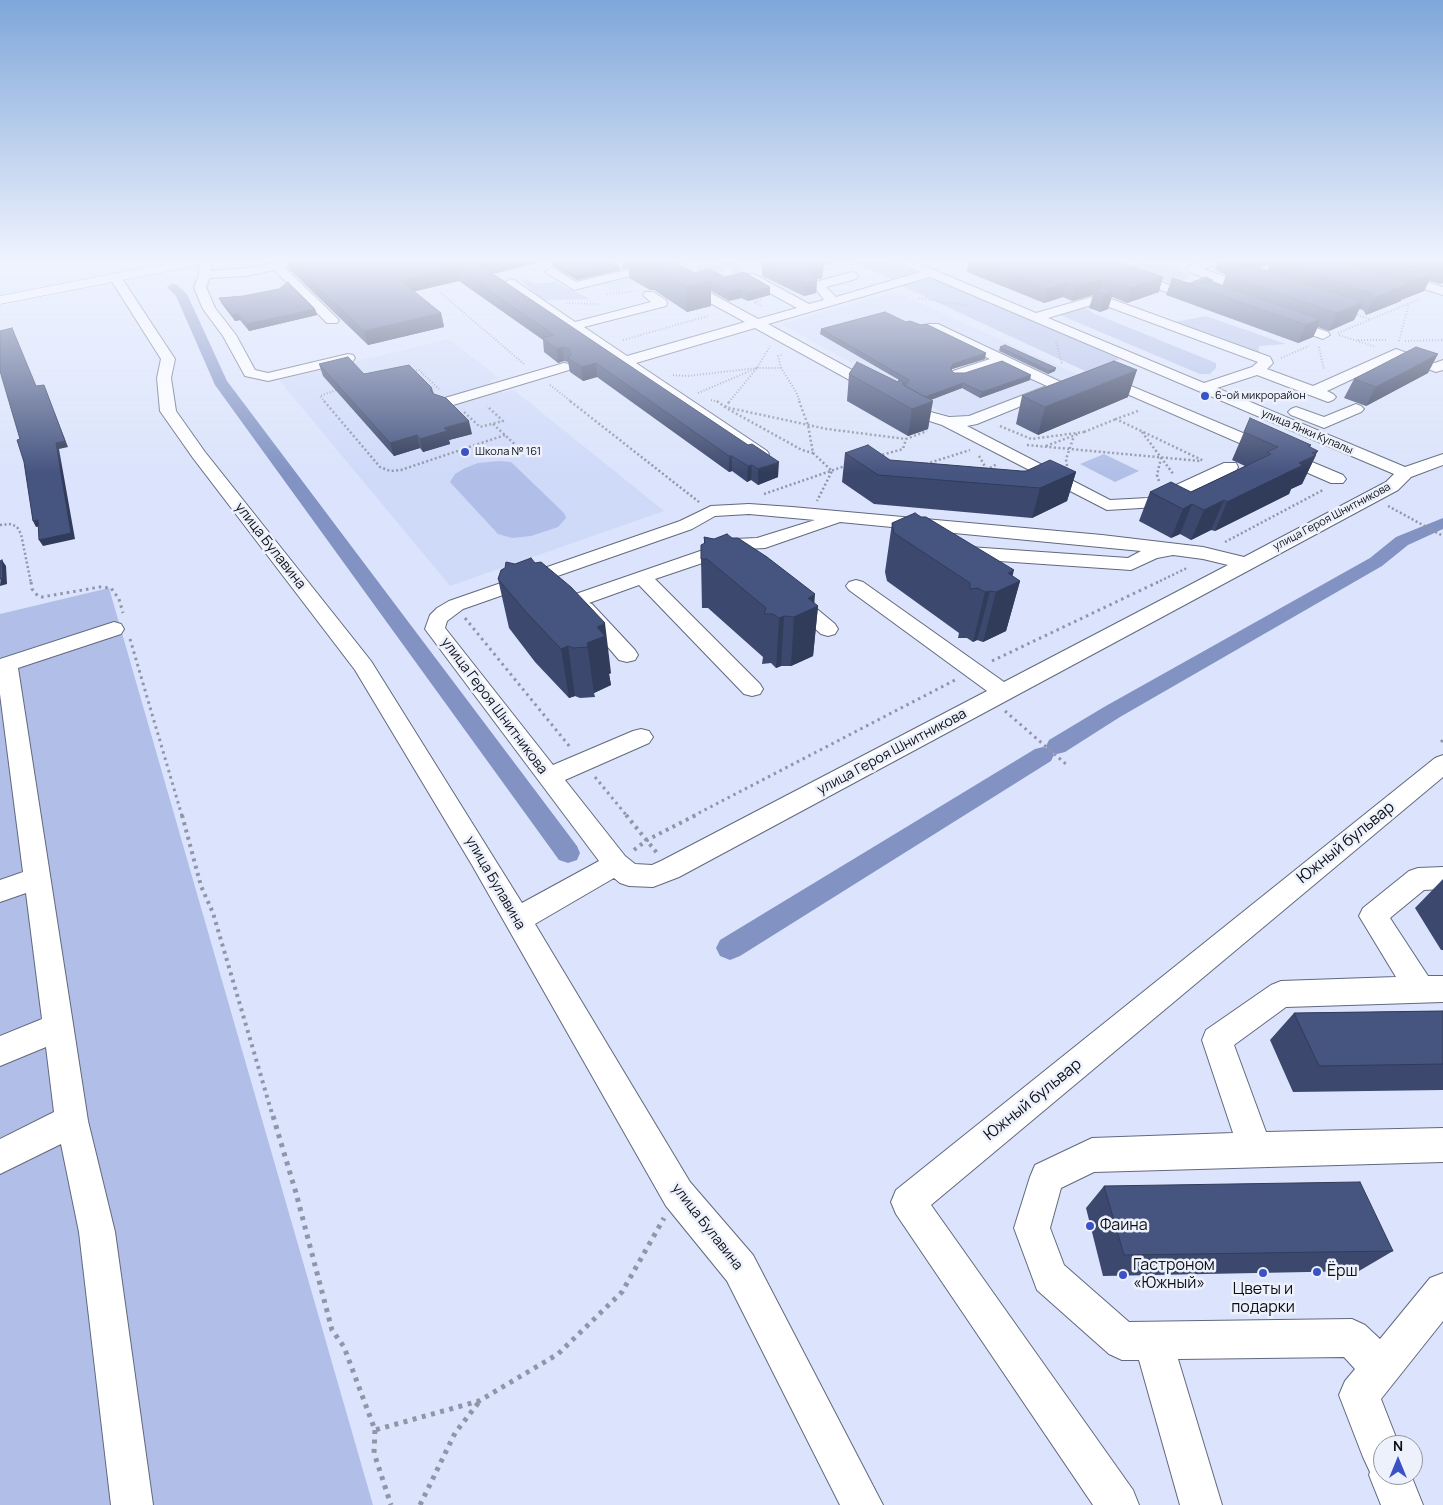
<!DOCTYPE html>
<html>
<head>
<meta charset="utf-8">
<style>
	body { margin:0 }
	#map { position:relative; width:1443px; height:1505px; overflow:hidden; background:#dbe4fc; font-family:Manrope,sans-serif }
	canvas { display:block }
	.north { position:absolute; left:1373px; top:1435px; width:50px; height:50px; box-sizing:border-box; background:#edf1fb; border:1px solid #9397a0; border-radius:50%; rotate:0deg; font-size:14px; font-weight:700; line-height:20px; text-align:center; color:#0d0f17 }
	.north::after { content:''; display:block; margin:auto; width:18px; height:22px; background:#3a52c5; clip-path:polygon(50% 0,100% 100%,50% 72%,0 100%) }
</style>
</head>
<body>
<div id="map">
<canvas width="1443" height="1505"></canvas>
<div class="north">N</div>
</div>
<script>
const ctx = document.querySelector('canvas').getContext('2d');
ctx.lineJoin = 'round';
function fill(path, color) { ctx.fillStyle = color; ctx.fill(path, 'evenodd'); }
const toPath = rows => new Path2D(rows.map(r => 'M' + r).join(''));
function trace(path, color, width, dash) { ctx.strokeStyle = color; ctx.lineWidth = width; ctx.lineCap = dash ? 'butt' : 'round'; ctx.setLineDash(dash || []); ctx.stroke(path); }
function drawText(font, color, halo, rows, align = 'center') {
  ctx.font = font + ' Manrope,sans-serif'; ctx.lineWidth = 5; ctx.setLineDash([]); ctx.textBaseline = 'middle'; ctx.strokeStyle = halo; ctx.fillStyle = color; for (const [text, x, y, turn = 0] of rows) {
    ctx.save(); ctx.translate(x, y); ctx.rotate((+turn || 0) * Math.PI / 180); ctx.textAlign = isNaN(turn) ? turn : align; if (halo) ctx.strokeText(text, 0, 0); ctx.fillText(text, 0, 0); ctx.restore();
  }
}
const built = toPath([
	[570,262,663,262,667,278,615,292,600,283,573,290,545,273,573,267],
	[896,292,1077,374,968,416,944,414,781,324],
	[449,339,499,378,490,381,503,393,514,390,664,511,450,586,279,380]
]);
const green = toPath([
	[720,262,739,262,739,267,747,279,733,275,734,270,726,266,722,272,707,274,697,272,697,266,719,265],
	[851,262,893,262,917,272,891,279],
	[1137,262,1160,265,1190,275,1187,279,1171,283,1144,273,1129,264],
	[935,277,1120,359,1085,371,902,286],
	[526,279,533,284,554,282,590,299,543,300,520,280],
	[1091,296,1102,302,1085,307,1093,313,1216,363,1216,368,1210,374,1200,374,1048,310],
	[1206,316,1286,344,1259,346,1259,353,1199,330,1194,331,1174,322],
	[1104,454,1139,471,1115,482,1080,464],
	[499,461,511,462,564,513,566,518,558,527,531,536,512,538,498,534,450,482,455,474,465,468,478,463],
	[109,588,373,1505,0,1505,0,614]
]);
const canal = toPath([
	[173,283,177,285,187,294,227,381,577,846,580,853,577,860,568,863,559,860,215,385,176,296,167,287,173,283],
	[1443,518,1443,529,1408,545,1382,566,1120,717,1065,752,1057,754,1053,753,1054,755,1051,761,740,956,730,960,720,956,716,948,720,940,1035,749,1043,747,1047,748,1046,746,1049,740,1104,707,1370,558,1396,537,1443,518]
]);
const pathFar4 = toPath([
	[1150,266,1179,266],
	[441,293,524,364],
	[607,294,635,291],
	[919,298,968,306],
	[761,300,754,302,762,306],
	[566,303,597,304],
	[1357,315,1370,319],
	[1338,333,1420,299],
	[1339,335,1376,347],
	[623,340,708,316],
	[1358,340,1387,340],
	[1399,341,1409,303],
	[1405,341,1443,340],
	[1056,342,1062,364],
	[1319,347,1324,370],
	[1281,358,1309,346],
	[781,368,778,356,782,355],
	[413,371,419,370,439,389],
	[673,375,687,376,757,368,781,368,796,392,800,402],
	[550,385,572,402],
	[698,393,757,368],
	[711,400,719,402],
	[325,402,320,396,339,389],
	[729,402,757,368,770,346]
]);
const pathFar3 = toPath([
	[324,401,380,467,390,471,401,470,505,435],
	[570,401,699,502],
	[717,401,725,407,827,429,906,439],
	[799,401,808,425,813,453,832,471,817,501],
	[725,407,730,401],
	[728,409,802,450,813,453],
	[1138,411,1116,419,1204,461],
	[464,412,480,427,503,421,487,406],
	[493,424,521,450],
	[1000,426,1031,439,1084,432],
	[1084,432,1116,419],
	[1142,432,1174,475],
	[1027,445,1200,461],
	[1046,446,1078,434],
	[878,456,903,449,906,439,927,431],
	[979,456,986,468],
	[926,464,970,450],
	[1067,466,1066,459,1074,436],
	[986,470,997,464],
	[1159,481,1157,475,1161,458],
	[764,494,848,465],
	[1388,506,1443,536],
	[0,525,11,524,17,527,21,534,31,583],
	[1225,542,1323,490],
	[1156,583,1187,568]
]);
const pathFar2 = toPath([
	[31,582,32,589,38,596,42,597,100,587,111,588,119,599,123,613],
	[465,618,570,747],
	[130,639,182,816],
	[992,661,1158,582],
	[1005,711,1067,765],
	[1441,742,1443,740],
	[595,777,627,816],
	[693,816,955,680]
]);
const pathFar1 = toPath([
	[182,815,201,886,213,913,273,1117],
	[626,815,657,853],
	[634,850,647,840,696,815]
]);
const path = toPath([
	[273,1116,296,1193,332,1330,344,1347,375,1430,479,1401,558,1354,622,1292,664,1218],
	[375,1430,374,1453,391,1505],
	[420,1505,455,1433,479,1402]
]);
const minor = toPath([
	[199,262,211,262,211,271,246,268,279,262,302,262,300,264,285,268,339,320,337,323,327,323,274,270,246,276,210,278,206,287,215,308,236,335,255,370,268,373,348,354,353,355,355,358,353,361,268,381,245,376,223,336,203,309,195,290,194,287,199,275,199,262],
	[660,262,689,262,683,266,650,271,574,290,545,272,551,268,555,269,576,282,660,262],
	[899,262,915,262,1036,313,1099,295,1103,296,1270,357,1273,363,1267,369,1313,386,1396,349,1435,363,1443,360,1443,370,1436,372,1397,358,1327,391,1333,394,1336,397,1333,400,1328,402,1257,375,1217,388,1405,467,1443,454,1443,465,1411,477,1398,490,679,877,653,887,629,886,620,883,614,878,535,924,690,1182,753,1255,883,1505,840,1505,727,1281,666,1206,472,865,355,670,193,458,160,411,157,378,161,359,109,277,115,273,119,274,175,359,171,378,176,411,205,452,371,661,522,903,599,861,425,629,430,615,437,608,449,601,680,521,711,506,749,504,792,507,1102,535,1203,547,1244,557,1386,482,1394,474,930,277,768,324,927,411,949,417,969,416,1047,386,1001,365,963,377,953,377,951,374,953,371,990,359,928,330,926,327,928,324,938,324,1065,384,1067,387,1065,390,1058,391,977,424,967,426,1110,500,1148,498,1224,463,1236,463,1238,467,1236,471,1157,507,1107,510,942,425,917,417,755,328,636,363,767,451,769,454,767,457,761,459,755,457,504,283,510,279,514,280,575,322,651,302,643,295,645,292,653,292,666,300,667,303,666,306,584,327,627,356,745,322,679,286,677,283,679,280,687,280,758,319,797,308,746,280,744,277,746,274,754,274,809,304,824,300,813,285,815,282,852,272,856,273,858,276,856,279,826,287,836,297,920,272,899,262],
	[1098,303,1258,362,1252,367,1204,383,1048,318,1098,303],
	[749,514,815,520,757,538,735,539,570,596,567,600,570,604,576,606,575,608,578,612,619,660,627,662,635,660,638,655,635,650,592,604,589,603,639,585,744,694,752,696,760,694,763,689,760,684,655,579,744,549,765,548,840,522,1141,551,1128,558,955,546,948,548,946,552,948,556,955,558,1131,570,1157,558,1173,555,1203,559,1228,565,1004,682,863,582,856,580,849,582,846,586,849,590,987,691,661,861,652,865,635,864,625,856,565,780,649,743,653,737,649,731,641,729,633,731,553,765,445,628,447,621,463,609,692,529,715,516,749,514],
	[1089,262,1106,262,1189,292,1199,289,1205,293,1203,296,1193,299,1185,299,1091,264,1089,262],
	[1203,262,1220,262,1218,264,1204,269,1234,280,1236,283,1230,287,1226,286,1189,272,1187,269,1189,266,1203,262],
	[1341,262,1359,262,1443,287,1443,295,1343,264,1341,262],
	[1285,317,1328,332,1330,335,1323,339,1280,324,1278,321,1280,318,1285,317],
	[564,363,569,364,571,367,569,370,443,408,438,406,435,403,438,400,564,363],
	[1100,373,1343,475,1346,479,1343,483,1331,483,1095,380,1093,377,1095,374,1100,373],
	[1356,404,1361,406,1364,409,1361,412,1324,428,1291,415,1288,412,1291,409,1296,407,1324,417,1356,404],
	[792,592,799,594,835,624,838,629,835,634,828,636,821,634,785,602,782,598,785,594,792,592],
	[114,622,121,624,124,629,121,634,18,668,88,1121,115,1232,153,1505,111,1505,79,1232,61,1144,0,1174,0,1139,54,1112,46,1047,0,1066,0,1036,42,1019,26,893,0,902,0,880,23,872,0,694,0,659,114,622],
	[1443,755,1443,777,931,1205,1133,1490,1139,1505,1093,1505,896,1214,891,1202,896,1190,1435,758,1443,755],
	[1443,867,1443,889,1424,890,1390,918,1428,976,1443,976,1443,1002,1286,1007,1234,1045,1266,1132,1443,1128,1443,1162,1094,1172,1061,1188,1050,1228,1064,1265,1129,1322,1352,1319,1365,1325,1380,1339,1430,1278,1443,1273,1443,1321,1381,1399,1399,1445,1383,1445,1383,1475,1411,1475,1423,1505,1381,1505,1369,1475,1370,1472,1363,1457,1339,1395,1345,1381,1355,1369,1344,1357,1178,1359,1222,1505,1180,1505,1139,1360,1122,1360,1109,1354,1037,1290,1014,1228,1030,1177,1035,1165,1092,1138,1233,1133,1202,1040,1206,1030,1271,985,1281,981,1396,977,1359,916,1363,908,1409,871,1418,868,1443,867]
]);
const major = toPath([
	[174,262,201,262,194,266,0,304,0,296,174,262]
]);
const wall = toPath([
	[287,262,538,262,538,263,493,274,778,477,758,485,751,480,747,482,732,471,729,472,597,377,583,381,570,372,568,362,564,361,558,363,544,352,543,340,459,281,414,291,441,313,444,327,368,345,289,269],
	[625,262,673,262,695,273,725,277,770,295,748,301,741,298,729,301,711,291,711,306,687,312,654,290,650,290,629,278,629,268,623,269,623,266],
	[767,262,831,262,831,264,824,265,822,278,817,279,816,293,804,296,762,276,762,263],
	[968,262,1120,262,1159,292,1127,303,1112,297,1108,309,1100,312,1089,308,1093,295,1072,301,1063,297,1044,303,967,272],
	[1218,262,1443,262,1443,283,1440,284,1429,281,1424,291,1401,300,1405,291,1401,301,1366,315,1363,310,1359,309,1354,320,1329,331,1318,327,1313,337,1298,343,1166,295,1172,278,1190,283,1212,282,1222,286,1226,275,1215,270],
	[1270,264,1267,271,1258,268],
	[552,263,619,266,620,270,577,280,552,266],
	[219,298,315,309,317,315,249,331,240,320,235,321,222,304],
	[821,329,985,359,952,369,952,371,954,373,1030,380,980,398,962,388,931,400,928,429,908,436,847,401,849,374,898,382,899,380,820,334],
	[1000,347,1055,371,1048,374,999,351],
	[319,364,432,388,434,394,472,434,449,440,450,444,423,452,420,448,394,456,323,376],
	[1428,373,1366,406,1344,398,1354,379],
	[1022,396,1128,397,1038,435,1016,424],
	[1244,432,1310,447,1316,455,1302,484,1291,489,1289,494,1215,531,1211,530,1191,540,1180,534,1171,538,1139,521,1150,492,1191,492,1245,466,1232,460],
	[845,453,890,460,1021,471,1076,472,1067,501,1032,518,874,504,842,482],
	[921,517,1020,581,1006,631,983,642,977,640,973,642,967,638,958,638,959,633,887,581,885,572,892,523],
	[704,537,818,606,813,656,791,666,781,666,776,668,771,663,762,664,763,657,708,608,702,608,701,559,704,544],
	[515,564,611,673,609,674,611,685,594,693,595,697,580,698,575,696,569,698,535,662,509,628,498,579],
	[1443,879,1443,950,1441,950,1415,908],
	[1443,1011,1443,1090,1293,1092,1270,1040,1294,1013],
	[1104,1186,1393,1251,1359,1271,1103,1276,1086,1208]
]);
const shadedWall = toPath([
	[486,262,538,262,538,263,480,276,478,264],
	[824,262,831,262,831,264,824,265,822,278,814,280,817,280,816,293,804,296,805,283,815,267],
	[1236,262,1271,262,1270,264,1230,277],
	[628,265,629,268,623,269,623,266],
	[619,266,620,270,577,280,576,276],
	[457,268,459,281,404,294,401,281],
	[1433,273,1424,291,1401,300,1410,282],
	[1163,277,1159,292,1127,303,1131,288],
	[1103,279,1100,293,1094,290,1093,295,1072,301,1076,286],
	[711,281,711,306,687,312,686,287],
	[1067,283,1063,297,1044,303,1048,289],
	[1409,283,1401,301,1366,315,1374,298],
	[770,287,770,295,748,301,748,293],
	[741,289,741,298,729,301,729,292],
	[1113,291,1108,309,1100,312,1104,294],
	[1363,302,1354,320,1329,331,1337,313],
	[315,309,317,315,249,331,247,324],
	[441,313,444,327,368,345,364,331],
	[238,314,240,320,235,321,232,315],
	[1321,319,1313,337,1298,343,1306,325],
	[563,347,564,361,558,363,557,349],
	[986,353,985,359,952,369,949,375,950,369,953,364],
	[1438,354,1428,373,1366,406,1376,387],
	[596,363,597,377,583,381,581,367],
	[1056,368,1055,371,1048,374,1049,371],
	[1137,370,1128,397,1038,435,1045,407],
	[1031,375,1030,380,980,398,982,392],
	[963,383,962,388,919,404,919,398],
	[44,385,46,390,68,447,59,449,75,539,43,546,39,540],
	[933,401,928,429,908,436,912,409],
	[469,421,472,434,449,440,450,444,423,452,420,439,444,428],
	[417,435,420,448,394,456,390,443],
	[1311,445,1303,461,1312,453,1318,451,1315,456,1316,455,1302,484,1291,489,1289,494,1215,531,1227,502],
	[729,456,732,456,732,471,729,472],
	[779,462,778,477,758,485,758,469],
	[752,465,751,480,747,482,748,466],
	[1076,472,1067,501,1032,518,1040,488],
	[1224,500,1211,530,1191,540,1204,510],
	[1192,504,1180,534,1171,538,1183,509],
	[38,520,42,526,36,527,33,521],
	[2,560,6,566,7,584,0,586],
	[1014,570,1010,586,1020,581,1006,631,983,642,996,592,1008,573],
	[990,591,977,640,973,642,985,592],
	[815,594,814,608,818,606,813,656,791,666,794,617,808,598],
	[784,616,781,666,776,668,779,618],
	[605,623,611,673,609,674,611,685,594,693,587,643,597,627],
	[568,646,575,696,569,698,561,649]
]);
const building = toPath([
	[291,262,486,262,478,264,748,445,752,444,779,462,758,469,752,465,748,466,732,456,729,456,596,363,581,367,568,358,571,354,569,349,563,347,557,349,542,338,554,335,457,268,401,281,441,313,364,331,291,262],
	[555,262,612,262,619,266,576,276,552,263,555,262],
	[625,262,628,262,628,265,623,266,625,262],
	[641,262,673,262,711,281,686,287,653,266,648,266,641,262],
	[767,262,824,262,823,265,815,267,812,271,817,280,805,283,762,263,767,262],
	[980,262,1120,262,1163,277,1131,288,1103,279,1076,286,1067,283,1048,289,980,262],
	[1276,262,1340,262,1409,283,1374,298,1371,293,1276,262],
	[1380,262,1394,262,1433,273,1410,282,1417,277,1414,272,1380,262],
	[1435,262,1443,262,1443,264,1435,262],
	[1253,266,1363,302,1337,313,1226,275,1253,266],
	[710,269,725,277,744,272,770,287,748,293,741,289,729,292,711,283,711,281,695,273,710,269],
	[1206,277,1213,280,1194,285,1190,283,1206,277],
	[1172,278,1194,285,1208,281,1321,319,1306,325,1172,278],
	[288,282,315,309,247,324,238,314,232,315,219,298,243,296,279,289,288,282],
	[1103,288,1113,291,1104,294,1094,290,1103,288],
	[885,312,906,322,910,321,921,325,926,324,986,353,953,364,950,369,954,373,965,373,1002,361,1031,375,982,392,963,383,925,397,905,386,909,380,821,329,885,312],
	[12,328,36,386,44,385,65,441,56,443,71,533,39,540,38,520,33,521,24,462,17,440,20,439,0,371,0,331,12,328],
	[1005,345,1056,368,1049,371,1000,347,1005,345],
	[1416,347,1438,354,1376,387,1354,379,1416,347],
	[348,357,364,374,409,365,432,388,430,390,434,394,446,398,469,421,444,428,447,431,420,439,417,435,390,443,319,364,348,357],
	[1114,361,1137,370,1045,407,1022,396,1114,361],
	[857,362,898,382,899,380,905,383,902,384,933,401,912,409,849,374,857,362],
	[1250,418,1311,445,1308,446,1318,451,1312,453,1316,455,1299,463,1303,465,1227,502,1224,500,1204,510,1192,504,1183,509,1150,492,1171,482,1191,492,1271,454,1267,452,1278,447,1244,432,1250,418],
	[868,445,890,460,1021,471,1026,471,1050,460,1076,472,1040,488,878,475,845,453,868,445],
	[915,513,921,517,926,517,1014,570,1008,573,1020,581,996,592,990,591,985,592,978,588,970,589,970,583,894,533,892,523,915,513],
	[727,534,732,538,738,538,767,557,815,594,808,598,818,606,794,617,784,616,779,618,773,614,764,614,766,608,707,559,701,559,701,545,705,543,704,537,714,539,727,534],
	[531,558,535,563,541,562,571,587,605,623,597,627,605,636,587,643,588,647,573,648,568,646,561,649,526,612,498,579,501,570,505,568,506,562,515,564,531,558],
	[2,560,3,578,0,579,0,561,2,560],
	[1443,1011,1443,1064,1319,1066,1294,1013,1443,1011],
	[1360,1182,1393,1251,1124,1255,1104,1186,1360,1182]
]);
const markers = [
	[1205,396,5,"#3a52c5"],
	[465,452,5,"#3a52c5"],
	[1090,1226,5,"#3a52c5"],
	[1317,1272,5,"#3a52c5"],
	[1263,1273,5,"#3a52c5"],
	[1123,1275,5,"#3a52c5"]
];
const farPoinames = [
	["6-ой микрорайон",1215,396],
	["Школа № 161",475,452]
];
const farStreetnames = [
	["улица Янки Купалы",1307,432,23],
	["улица Героя Шнитникова",1332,517,-28]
];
const streetNames = [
	["улица Булавина",270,546,52],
	["улица Героя Шнитникова",494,706,53],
	["улица Героя Шнитникова",892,752,-28],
	["улица Булавина",495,883,60],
	["улица Булавина",707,1227,52]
];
const nearStreetnames = [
	["Южный бульвар",1346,843,-39],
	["Южный бульвар",1033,1100,-39]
];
const nearPoinames = [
	["Фаина",1100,1226],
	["Гастроном",1133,1266],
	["«Южный»",1133,1284],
	["Ёрш",1327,1272],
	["Цветы и",1263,1290,"center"],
	["подарки",1263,1308,"center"]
];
fill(built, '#cfdaf9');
fill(green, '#b1bfe8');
fill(canal, '#8293c3');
trace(minor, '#62697e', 2);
trace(major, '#62697e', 1);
trace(pathFar4, '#9096a8', 2, [1, 2]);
trace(pathFar3, '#9096a8', 2.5, [2, 2.5]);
trace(pathFar2, '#9096a8', 3, [2.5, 4]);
trace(pathFar1, '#9096a8', 4, [3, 4.5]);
trace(path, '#9096a8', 5, [4, 5.5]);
fill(minor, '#fff');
fill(major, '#fff');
fill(wall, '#3c486e');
fill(shadedWall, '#313b5a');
fill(building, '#465480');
trace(building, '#313b5a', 1);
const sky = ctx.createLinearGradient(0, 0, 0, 473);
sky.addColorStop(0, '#7fa7d9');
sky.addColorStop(0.55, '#eff3fe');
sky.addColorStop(1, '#eff3fe00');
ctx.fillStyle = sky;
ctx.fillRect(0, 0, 1443, 473);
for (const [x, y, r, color] of markers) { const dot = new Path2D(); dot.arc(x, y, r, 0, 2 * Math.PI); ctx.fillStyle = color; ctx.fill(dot); trace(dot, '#edf1fb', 2); }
drawText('11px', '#0d0f17', '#edf1fb', farPoinames, 'left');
drawText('11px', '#0d0f17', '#edf1fb', farStreetnames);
drawText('14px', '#0d0f17', '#edf1fb', streetNames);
drawText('16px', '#0d0f17', '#edf1fb', nearStreetnames);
drawText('16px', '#0d0f17', '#edf1fb', nearPoinames, 'left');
</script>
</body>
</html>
